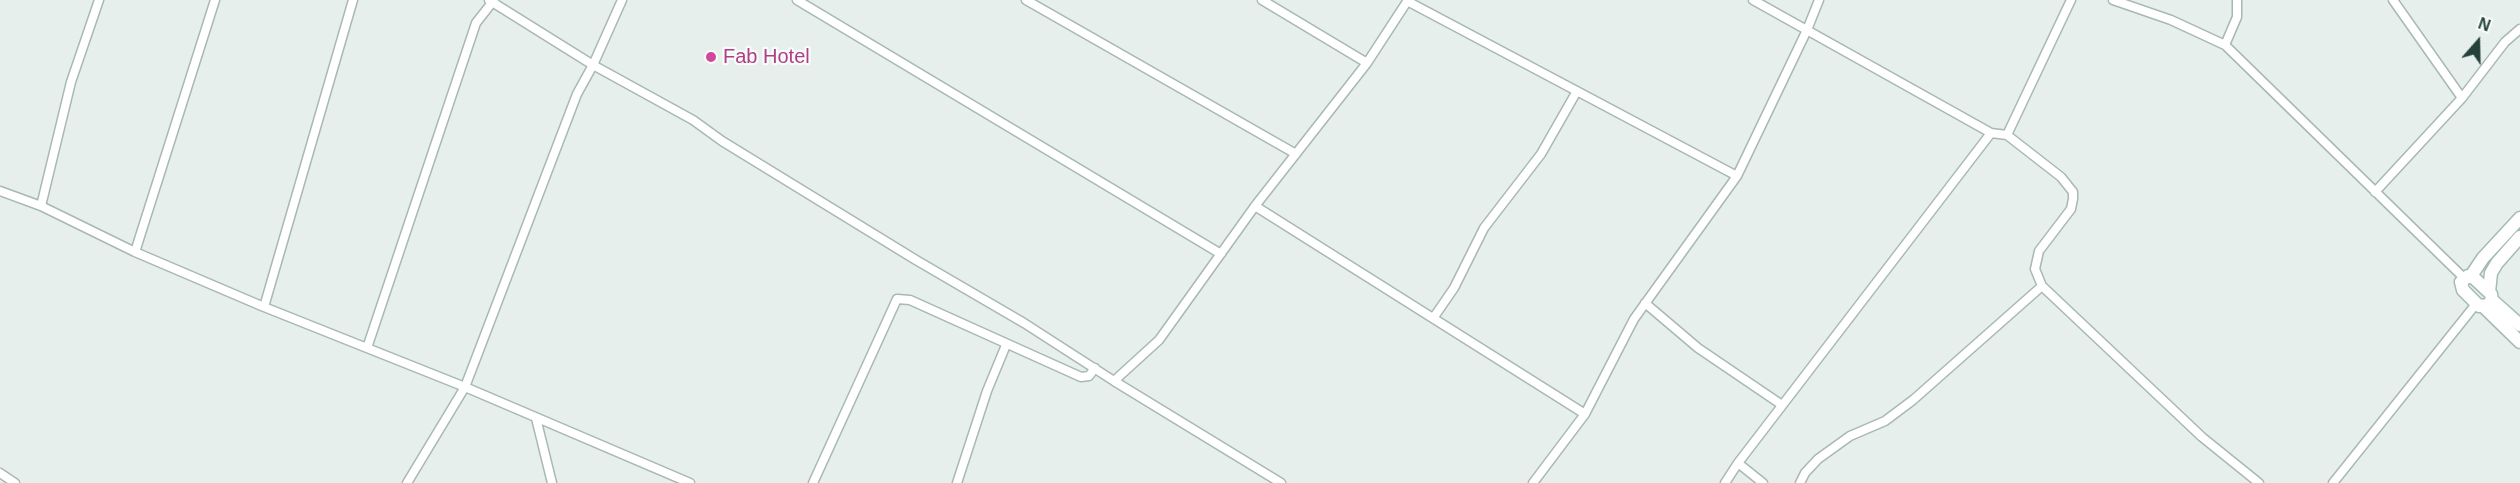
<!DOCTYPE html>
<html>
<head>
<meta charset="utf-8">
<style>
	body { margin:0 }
	#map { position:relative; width:2520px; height:483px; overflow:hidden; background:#e6efeb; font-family:Helvetica,sans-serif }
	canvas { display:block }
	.north { position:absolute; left:2448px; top:12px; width:60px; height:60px; -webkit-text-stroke:4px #f7fbf9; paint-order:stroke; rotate:20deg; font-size:16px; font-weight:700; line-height:24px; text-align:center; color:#24423a }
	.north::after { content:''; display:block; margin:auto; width:21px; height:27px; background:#24423a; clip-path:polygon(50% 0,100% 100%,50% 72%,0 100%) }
</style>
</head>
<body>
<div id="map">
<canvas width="2520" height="483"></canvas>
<div class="north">N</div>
</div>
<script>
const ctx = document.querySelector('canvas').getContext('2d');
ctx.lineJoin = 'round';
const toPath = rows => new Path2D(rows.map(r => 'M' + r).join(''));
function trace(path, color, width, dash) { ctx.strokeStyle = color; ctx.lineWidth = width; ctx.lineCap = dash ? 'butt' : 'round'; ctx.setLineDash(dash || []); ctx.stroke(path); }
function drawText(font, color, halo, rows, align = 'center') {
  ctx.font = font + ' Helvetica,sans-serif'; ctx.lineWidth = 4.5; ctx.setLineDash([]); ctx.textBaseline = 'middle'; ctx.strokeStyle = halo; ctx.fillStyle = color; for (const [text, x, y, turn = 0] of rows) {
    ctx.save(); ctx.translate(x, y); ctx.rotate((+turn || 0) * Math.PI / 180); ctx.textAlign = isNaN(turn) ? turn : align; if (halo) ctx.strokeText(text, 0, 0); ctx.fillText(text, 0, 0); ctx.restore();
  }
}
const minor = toPath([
	[489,0,593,65,693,120,722,141,916,260,1024,323,1114,381,1159,340,1255,206,1367,63,1408,0],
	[797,0,1221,254],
	[1026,0,1296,154],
	[1262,0,1367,63],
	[1753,0,1991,133,2007,135,2061,177,2073,192,2073,199,2071,209,2039,251,2035,269,2042,286,2202,437,2259,483],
	[2113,0,2171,20,2225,45,2464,278],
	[2393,0,2462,98],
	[1407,1,1737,176],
	[2225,45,2237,17,2237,0],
	[2007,135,2071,0],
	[0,191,41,206,135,252,264,307,465,387,690,483],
	[2375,192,2462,98,2505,42,2520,29],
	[41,206,71,82,99,0],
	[1255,206,1585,414],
	[135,252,215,0],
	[1645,303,1698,348,1782,405],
	[264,307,353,0],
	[1434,317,1454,288,1484,228,1541,154,1577,91],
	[367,348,476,23,494,0],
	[1114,381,1281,483],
	[536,418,552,483],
	[1738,463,1763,483],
	[0,473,15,483],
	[407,483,465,387,577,94,593,65,622,0],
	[813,483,897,299,910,300,1081,377,1089,376,1095,368],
	[957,483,987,391,1006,345],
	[1533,483,1585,414,1634,319,1737,176,1807,30,1819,0],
	[1725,483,1738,463,1991,133],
	[1800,483,1805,473,1818,459,1850,436,1885,421,1913,400,2042,286],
	[2333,483,2476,304]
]);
const secondary = toPath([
	[2468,276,2474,278,2491,294,2492,300,2488,305,2479,306,2463,290,2461,282,2468,276],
	[2471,276,2483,258,2520,218],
	[2489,292,2491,273,2497,263,2520,237],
	[2492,300,2520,325],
	[2484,307,2520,342]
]);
const markers = [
	[711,57,6,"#d1479c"]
];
const hotelNames = [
	["Fab Hotel",723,57]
];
trace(minor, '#a8b8b2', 11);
trace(secondary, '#a4bbb3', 15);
trace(minor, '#fff', 8);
trace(secondary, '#fff', 12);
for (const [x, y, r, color] of markers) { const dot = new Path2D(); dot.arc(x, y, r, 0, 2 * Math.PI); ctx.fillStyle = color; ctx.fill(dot); trace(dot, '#f7fbf9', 2); }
drawText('20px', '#b23c85', '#f7fbf9', hotelNames, 'left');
</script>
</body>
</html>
